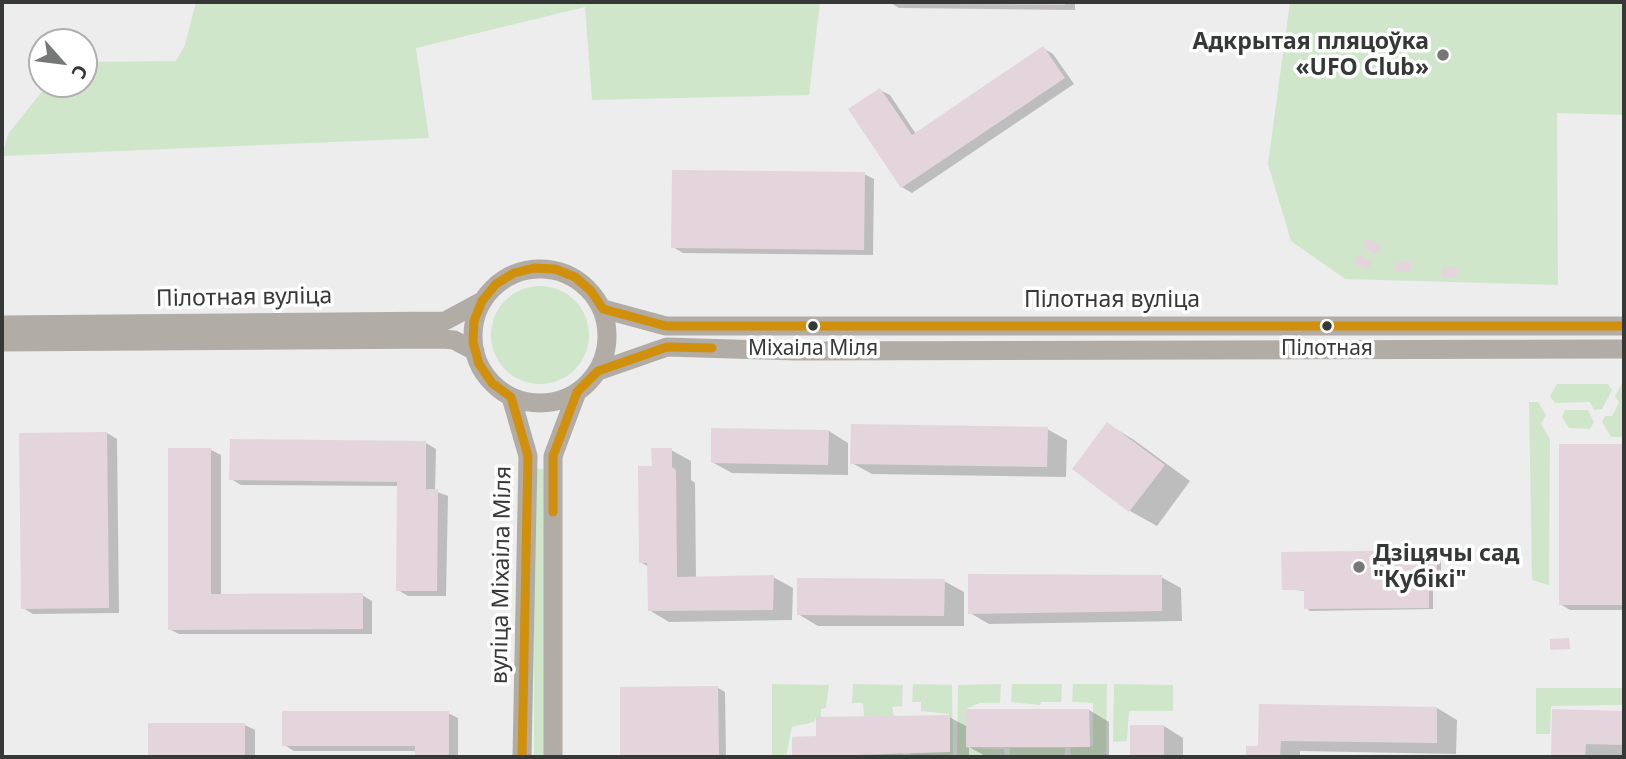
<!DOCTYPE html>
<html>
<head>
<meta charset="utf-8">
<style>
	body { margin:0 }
	#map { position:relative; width:1626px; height:759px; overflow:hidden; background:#ededed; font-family:"Noto Sans",sans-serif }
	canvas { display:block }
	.frame { position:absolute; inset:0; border:4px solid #363737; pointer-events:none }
	.north { position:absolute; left:28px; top:28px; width:70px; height:70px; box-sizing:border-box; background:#fff; border:2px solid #afafaf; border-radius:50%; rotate:118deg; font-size:19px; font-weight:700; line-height:28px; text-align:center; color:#363737 }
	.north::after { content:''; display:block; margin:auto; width:24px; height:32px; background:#767777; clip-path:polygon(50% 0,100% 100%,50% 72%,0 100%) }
</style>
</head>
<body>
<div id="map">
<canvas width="1626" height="759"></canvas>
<div class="frame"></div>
<div class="north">С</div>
</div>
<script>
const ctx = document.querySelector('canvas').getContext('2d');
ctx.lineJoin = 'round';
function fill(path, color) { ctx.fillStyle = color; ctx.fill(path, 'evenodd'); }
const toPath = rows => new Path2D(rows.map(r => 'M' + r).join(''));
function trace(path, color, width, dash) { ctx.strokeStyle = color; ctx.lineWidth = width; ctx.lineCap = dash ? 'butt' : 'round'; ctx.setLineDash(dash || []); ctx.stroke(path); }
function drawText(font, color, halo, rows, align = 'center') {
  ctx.font = font + ' "Noto Sans",sans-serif'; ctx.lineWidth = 7; ctx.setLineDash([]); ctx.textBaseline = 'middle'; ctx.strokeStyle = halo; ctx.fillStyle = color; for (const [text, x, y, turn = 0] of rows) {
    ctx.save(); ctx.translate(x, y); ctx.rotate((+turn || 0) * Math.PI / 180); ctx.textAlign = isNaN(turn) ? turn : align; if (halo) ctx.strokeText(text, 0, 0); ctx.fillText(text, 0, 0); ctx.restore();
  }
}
const green = toPath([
	[196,2,820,2,809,95,592,100,585,7,416,48,429,138,2,156,8,134,48,84,84,84,84,62,176,61,185,45],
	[1290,2,1624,2,1624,115,1557,113,1558,285,1345,279,1291,241,1268,164],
	'491 335a49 49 0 1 1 98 0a49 49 0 1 1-98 0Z',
	[1557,384,1608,384,1612,390,1602,409,1594,410,1590,402,1555,403,1550,396],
	[1622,384,1624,384,1624,437,1611,437,1602,422,1605,416,1612,416,1619,403,1615,396],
	[1529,402,1538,402,1546,415,1541,424,1550,439,1549,585,1532,580],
	[1565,410,1588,410,1594,422,1590,429,1569,428,1562,417],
	[534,469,548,469,548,757,534,757],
	[772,684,829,685,826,708,821,709,821,717,816,717,814,722,792,727,786,757,772,757],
	[853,684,903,685,902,706,892,707,894,716,864,716,863,703,852,703],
	[913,684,952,685,953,757,910,757,910,753,950,752,949,714,921,711,921,702,912,702],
	[1001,684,1000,703,980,703,966,709,966,748,1004,749,1005,757,957,757,958,685],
	[1012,684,1062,684,1061,702,1041,702,1040,705,1011,702],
	[1073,684,1107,684,1106,757,1071,757,1070,748,1093,746,1093,703,1072,702],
	[1114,684,1173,685,1173,711,1129,711,1127,741,1113,742],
	[1536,688,1624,688,1624,705,1551,706,1550,734,1536,734],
	[1010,748,1065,748,1065,757,1010,757],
	[903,753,903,757,827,757,827,754]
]);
const shadow = toPath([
	[889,2,1075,2,1075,10,899,8],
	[1043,48,1053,54,1074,84,912,193,902,187,880,90,890,95,916,134],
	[864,174,874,179,873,255,683,253,673,247],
	[1108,424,1134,440,1190,481,1157,526,1130,511,1074,469],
	[1047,429,1067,440,1066,477,872,474,852,463],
	[829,431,848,443,848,475,732,473,712,462],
	[107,433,117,439,119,613,33,614,23,608],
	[426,443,436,449,435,491,448,496,446,596,408,596,398,590,399,486,241,485,231,479],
	[1561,446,1624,446,1624,610,1570,610,1560,604],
	[211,450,221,455,221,595,362,595,372,601,372,634,179,634,169,629],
	[671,450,691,461,691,480,695,483,696,578,773,577,793,588,792,620,669,622,649,610,649,567,640,562,653,467],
	[1436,552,1441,555,1441,583,1433,583,1433,609,1310,611,1306,608,1306,591,1283,589],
	[1161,577,1181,588,1182,621,989,624,970,613],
	[944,581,964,592,964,626,818,626,798,614],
	[718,688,725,692,726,757,622,757,622,689],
	[1260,706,1437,708,1457,720,1456,754,1300,751,1300,757,1248,757,1248,747,1260,748],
	[1089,710,1109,722,1109,757,987,757,969,747,969,757,794,757,793,739,818,738,949,717,968,727],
	[1554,711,1624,713,1624,755,1553,757],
	[448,713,458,718,458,757,417,757,417,751,294,751,284,745],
	[150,725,245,725,255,730,255,757,150,757],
	[1131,726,1164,726,1183,738,1183,757,1131,757]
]);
const building = toPath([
	[952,2,1065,2,1065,5,952,4],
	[1043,46,1065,78,901,188,848,109,880,88,912,135],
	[672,170,865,172,864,250,671,248],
	[1369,238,1381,247,1375,255,1363,246],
	[1360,254,1372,263,1366,271,1354,262],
	[1396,262,1411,262,1411,272,1396,271],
	[1442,267,1457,267,1457,277,1442,277],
	[1107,422,1165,465,1129,512,1072,469],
	[851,424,1048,427,1047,467,850,464],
	[711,428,829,430,828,465,711,463],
	[107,432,109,608,21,609,19,433],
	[230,439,426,441,426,489,438,489,437,591,396,591,397,482,229,480],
	[1559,444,1624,444,1624,605,1559,605],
	[168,448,211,448,211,594,363,593,363,629,168,630],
	[651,448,672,448,672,467,676,470,677,577,774,575,773,610,648,611,647,563,639,563,638,466,652,466],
	[1437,550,1437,581,1429,581,1429,608,1304,609,1304,590,1282,590,1281,552],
	[968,574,1162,575,1162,611,968,614],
	[797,578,945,579,944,616,797,615],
	[1569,638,1570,649,1550,650,1550,639],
	[718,686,719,757,620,757,620,687],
	[1259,704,1437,707,1437,743,1281,741,1280,757,1246,757,1246,746,1258,746],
	[966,709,1089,709,1090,747,966,747],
	[1552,709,1624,711,1624,745,1586,744,1585,757,1551,757],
	[282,711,449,711,449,757,415,757,415,746,282,746],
	[950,715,950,752,792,757,792,737,816,736,816,717],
	[148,723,245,723,245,757,148,757],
	[1130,725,1164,725,1164,757,1130,757]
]);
const street = toPath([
	'473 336a67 67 0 1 1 134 0a67 67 0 1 1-134 0Z',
	[603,309,666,326,1624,326],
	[2,325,445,321,482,301],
	[2,342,443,339,454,340,475,351],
	[598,371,667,347,796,351,1624,349],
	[511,397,528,456,522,757],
	[553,757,553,456,577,392]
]);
const bus1 = toPath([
	[553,512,553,456,577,392,598,371,667,347,712,348],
	[522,757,528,456,511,397,492,383,479,364,473,342,474,321,482,301,496,284,514,273,534,268,555,269,575,277,591,291,603,309,666,326,1624,326]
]);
const markers = [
	[1443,55,7,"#767777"],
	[813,326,6,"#363737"],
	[1327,326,6,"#363737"],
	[1359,567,7,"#767777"]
];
const busNames = [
	["Міхаіла Міля",813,349],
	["Пілотная",1327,349]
];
const poiNames = [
	["Адкрытая пляцоўка",1429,42],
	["«UFO Club»",1429,68],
	["Дзіцячы сад",1373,554,"left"],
	["\"Кубікі\"",1373,580,"left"]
];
const streetNames = [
	["Пілотная вуліца",244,298,-1],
	["Пілотная вуліца",1112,300],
	["вуліца Міхаіла Міля",502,575,-89]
];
fill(green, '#d0e6cb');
fill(shadow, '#0003');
fill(building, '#e3d5db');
trace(street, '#b2aca7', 19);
trace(bus1, '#d0900b', 9);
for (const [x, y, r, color] of markers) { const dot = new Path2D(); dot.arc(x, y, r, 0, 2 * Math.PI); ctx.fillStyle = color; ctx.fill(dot); trace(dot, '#fff', 2.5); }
drawText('21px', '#363737', '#fff', busNames);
drawText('bold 23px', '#363737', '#fff', poiNames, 'right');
drawText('23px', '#363737', '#fff', streetNames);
</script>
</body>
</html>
